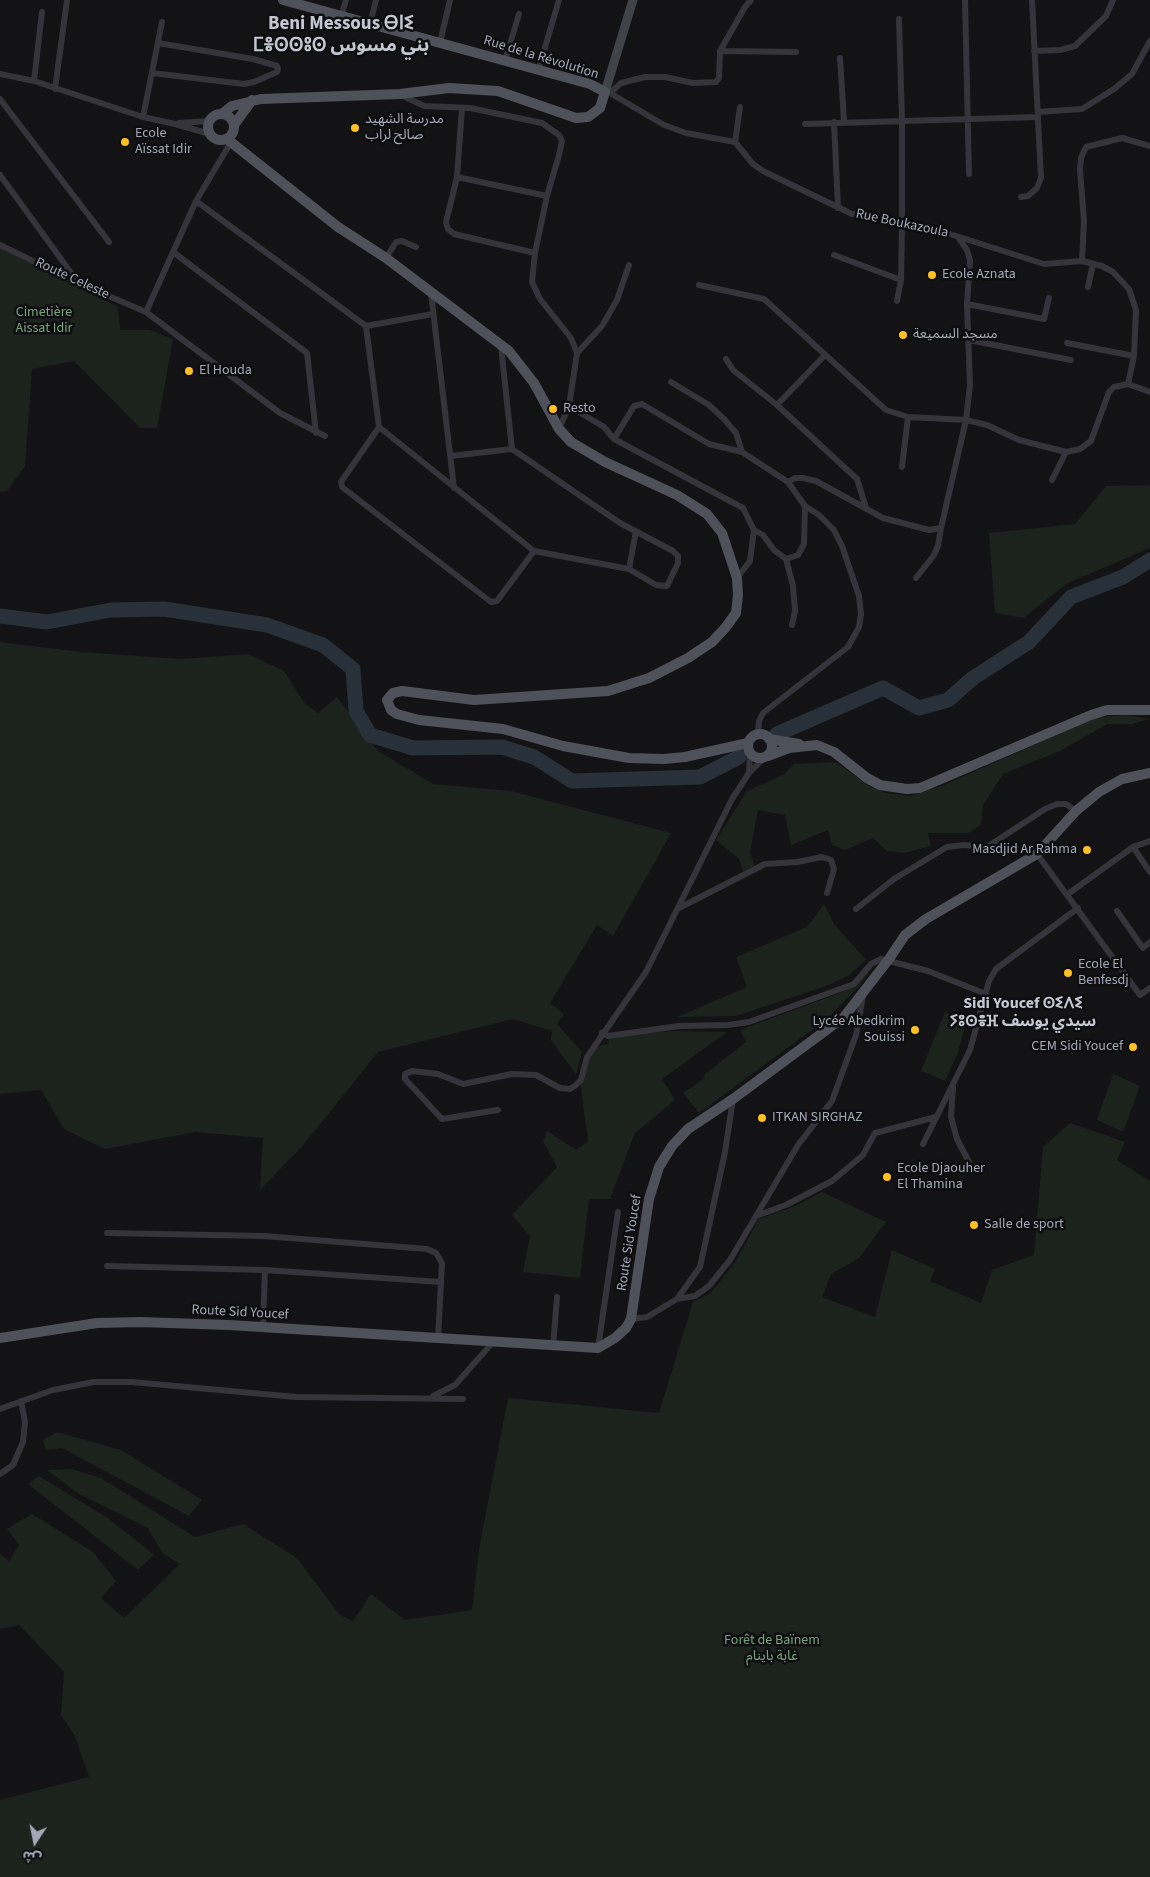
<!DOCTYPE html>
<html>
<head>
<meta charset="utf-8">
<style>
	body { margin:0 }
	#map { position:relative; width:1150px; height:1877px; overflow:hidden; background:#131315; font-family:"Source Sans 3","Noto Sans Arabic",sans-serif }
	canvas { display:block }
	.north { position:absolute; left:10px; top:1817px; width:50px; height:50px; -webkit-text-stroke:4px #0e0e10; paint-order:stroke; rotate:191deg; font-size:14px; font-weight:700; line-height:20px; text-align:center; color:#a3a8b7 }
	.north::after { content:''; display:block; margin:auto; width:18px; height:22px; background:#a3a8b7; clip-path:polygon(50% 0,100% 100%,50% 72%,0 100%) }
</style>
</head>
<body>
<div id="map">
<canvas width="1150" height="1877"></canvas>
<div class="north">ش</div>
</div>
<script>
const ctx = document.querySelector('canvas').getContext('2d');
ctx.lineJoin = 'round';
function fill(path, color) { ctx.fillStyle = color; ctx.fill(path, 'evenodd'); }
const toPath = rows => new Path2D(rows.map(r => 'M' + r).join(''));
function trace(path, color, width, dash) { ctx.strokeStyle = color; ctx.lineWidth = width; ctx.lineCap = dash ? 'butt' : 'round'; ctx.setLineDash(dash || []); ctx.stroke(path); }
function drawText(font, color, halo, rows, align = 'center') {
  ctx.font = font + ' "Source Sans 3","Noto Sans Arabic","Noto Sans Tifinagh",sans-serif'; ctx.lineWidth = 5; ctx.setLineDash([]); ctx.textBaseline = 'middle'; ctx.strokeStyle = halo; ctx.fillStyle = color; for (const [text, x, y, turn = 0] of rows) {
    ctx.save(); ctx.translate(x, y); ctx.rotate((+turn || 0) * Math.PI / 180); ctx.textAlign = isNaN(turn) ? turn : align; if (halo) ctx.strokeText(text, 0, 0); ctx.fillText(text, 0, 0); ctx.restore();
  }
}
const green = toPath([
	[0,248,118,307,120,330,150,330,173,339,157,428,140,428,74,361,32,369,25,466,7,491,0,492],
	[1150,485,1150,548,1068,583,1023,618,995,613,989,533,1075,524,1106,486],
	[0,642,81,652,181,659,248,654,284,671,305,704,318,713,337,697,378,751,433,784,511,791,671,833,613,936,597,925,550,1003,564,1014,557,1024,582,1052,576,1074,551,1040,552,1031,513,1019,378,1052,305,1143,260,1190,263,1138,195,1132,105,1149,64,1129,41,1090,0,1094],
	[1125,715,1150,719,1132,724,1107,724,1060,751,1003,774,983,805,981,825,968,833,928,833,931,846,904,853,887,851,873,838,845,850,832,845,828,830,791,845,785,815,758,810,750,853,755,866,743,871,739,859,716,840,747,791,783,775,794,764,836,762,868,785,886,793,911,796,944,785,1095,718],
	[824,904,834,924,866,960,849,975,829,985,736,1016,677,1017,747,987,736,957,807,927],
	[873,967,860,985,828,1018,699,1113,683,1093,705,1078,704,1075,746,1042,740,1030,843,992],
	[945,1012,966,1024,957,1055,945,1081,921,1071],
	[676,1031,727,1032,662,1079,675,1100,635,1133,610,1199,589,1199,580,1278,523,1272,530,1236,512,1215,557,1167,543,1141,547,1131,576,1150,588,1142,580,1080,594,1048,609,1043,608,1038,642,1033],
	[1113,1074,1140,1086,1123,1132,1097,1120],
	[1070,1123,1125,1142,1117,1160,1150,1181,1150,1877,0,1877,0,1800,89,1777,75,1736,61,1715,64,1672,19,1625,0,1629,0,1554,9,1561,19,1545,7,1529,32,1514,93,1552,116,1581,101,1598,124,1618,180,1564,162,1553,148,1528,79,1494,47,1470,72,1469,101,1478,195,1537,243,1524,297,1558,340,1615,353,1621,371,1594,405,1620,472,1610,479,1549,508,1398,659,1413,693,1302,711,1293,736,1261,759,1219,793,1207,822,1192,886,1222,859,1258,831,1274,822,1297,875,1317,892,1250,935,1269,930,1281,981,1303,992,1270,1034,1255,1043,1147],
	[57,1432,121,1450,202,1500,189,1516,62,1448,46,1450,43,1440],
	[39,1476,108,1518,154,1555,138,1570,28,1484]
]);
const river = toPath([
	[0,616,47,622,111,610,164,609,267,625,323,645,353,669,356,711,370,735,413,748,502,747,534,757,572,781,700,777,739,757],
	[777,734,883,688,919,708,948,700,973,678,1029,642,1071,597,1123,577,1150,560]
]);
const street = toPath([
	[965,0,969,174],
	[341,17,346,0],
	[370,24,376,0],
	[440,43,450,0],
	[720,51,796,52],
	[1034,51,1060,50,1075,46,1106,16,1113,0],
	[840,58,844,121],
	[505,61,519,14],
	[538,71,559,0],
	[152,73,244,84,254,82,277,72,278,68,277,66,253,59,158,43],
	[0,74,34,81,143,117,175,124,210,134],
	[34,81,42,12],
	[55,89,67,0],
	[605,92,610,93,664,125,686,133,735,142,753,164,763,171,852,214,931,228,1044,264,1082,261,1102,266,1113,272,1129,289,1136,310,1134,356,1128,384,1150,392],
	[610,93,621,83,645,77,665,77,693,83,716,82,719,78,720,51,745,7,751,0],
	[401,95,424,106,470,108,542,123,559,135,562,141,559,155,547,196,535,253,532,282,540,299,571,338,577,353,569,406,559,429],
	[0,99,109,242],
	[462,108,457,177,446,222,448,229,454,234,535,253],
	[1038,112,1082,109,1114,89,1132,74,1150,41],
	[143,117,162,22],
	[834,122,838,208],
	[179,123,209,121],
	[805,124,1038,117],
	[735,142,740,107],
	[0,175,77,281],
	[457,177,547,196],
	[1021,197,1028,196,1037,188,1041,178,1032,0],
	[196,201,366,326,379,427,341,482,342,487,491,602,497,601,534,551],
	[0,245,78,283,146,312,280,413,325,436],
	[173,252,307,353,316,433],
	[834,255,901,280],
	[386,258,396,242,402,241,416,247],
	[1082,261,1084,221,1080,170,1081,158,1086,147,1122,138,1150,146],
	[699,285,764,299,886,410,908,417,966,420,987,425,1019,440,1066,452,1080,449,1091,441,1109,392,1114,387,1128,384],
	[1088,287,1093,264],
	[431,293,454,488],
	[897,301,901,280,902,224,902,120,899,19],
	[967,304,1044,319,1049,298],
	[146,312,196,201,231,142],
	[366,326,433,314],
	[969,340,1071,360],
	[1067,343,1134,356],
	[577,353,602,326,617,300,629,265],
	[726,359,733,370,777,405,857,479,866,508],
	[671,382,709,405,724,419,736,433,742,452],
	[777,405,824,356],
	[569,406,604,427,614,439,743,508,754,530],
	[379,427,534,551,629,569,656,585,667,586,678,563,678,556,673,551,620,523,512,449,501,346],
	[614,439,634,406,642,404,709,444,742,452,788,482,805,506,804,544,798,555,786,559,774,550,763,535,754,530,750,561,737,578],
	[451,456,512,449],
	[902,467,908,417],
	[1052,480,1066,452],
	[788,482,795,478,803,478,816,481,883,518,929,530,941,528,966,420,970,385,967,304,970,260,967,250,958,237],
	[786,559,793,586,795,611,792,625],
	[629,569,636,531],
	[916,578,934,555,938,546,941,528],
	[758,735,759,721,763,713,848,647,859,627,861,614,859,596,842,546,834,530,819,515,805,506],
	[749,772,750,753],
	[1133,847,1150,872],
	[1037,854,1140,995,1150,988],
	[1068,894,1133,847,1150,841],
	[679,908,765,864,797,862,822,857,831,860,834,869,827,893],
	[856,909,894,879,947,847,964,845,987,847,1045,809,1057,804,1066,804,1076,811],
	[1117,911,1143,948,1150,942],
	[602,1033,608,1036,679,1026,728,1025,749,1022,854,984,871,964,881,959,928,971,986,994],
	[953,1087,951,1117,957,1139,969,1162],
	[498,1110,442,1119,405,1079,405,1074,412,1071,438,1074,463,1084,512,1074,536,1075,560,1088,570,1089,576,1085,581,1080,587,1057,646,972,732,799,749,773,764,758],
	[923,1144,970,1050,989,981,996,969,1078,908],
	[756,1216,786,1205,832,1181,863,1155,875,1133,936,1117],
	[107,1233,264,1236,427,1249,436,1253,442,1263,438,1339],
	[107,1266,265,1270,441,1282],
	[677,1299,700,1267,725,1152,733,1099],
	[631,1319,647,1317,677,1299,695,1296,709,1286,730,1260,798,1145,832,1101,856,1035,863,996],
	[263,1327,265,1270],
	[553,1347,557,1297],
	[598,1348,618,1212],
	[433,1396,455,1385,493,1342],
	[0,1409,53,1390,94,1382,132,1382,296,1397,463,1399],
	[0,1474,13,1465,23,1442,25,1422,21,1401]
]);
const secondary = toPath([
	[605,92,633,0]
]);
const primary = toPath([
	'208 127a13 13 0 1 1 26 0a13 13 0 1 1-26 0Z',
	[222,114,232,106,261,99,400,94,449,88,498,91,576,118,588,117,600,108,605,92,590,84,283,0],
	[234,125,252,100],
	[227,139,338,227,386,258,509,351,534,383,559,429,571,442,605,462,677,495,707,514,722,533,737,578,738,595,736,613,726,627,712,642,688,658,649,678,608,691,474,700,402,691,393,693,387,700,391,710,397,714,419,720,503,729,563,746,629,758,664,759,685,757,748,743],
	'748 746a12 12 0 1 1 24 0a12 12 0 1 1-24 0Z',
	[769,739,799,744],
	[768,756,789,748,817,745,834,752,867,778,880,785,907,789,920,788,1091,715,1107,710,1150,710],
	[0,1338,97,1323,140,1322,229,1325,598,1348,615,1338,626,1328,631,1319,649,1199,659,1167,672,1146,688,1129,733,1099,844,1017,889,959,905,935,926,919,1037,854,1076,811,1099,792,1122,779,1150,773]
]);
const markers = [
	[355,128,5,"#ffc021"],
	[125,142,5,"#ffc021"],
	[932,275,5,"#ffc021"],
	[903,335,5,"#ffc021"],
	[189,371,5,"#ffc021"],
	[553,409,5,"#ffc021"],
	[1087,850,5,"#ffc021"],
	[1068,973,5,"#ffc021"],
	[915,1030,5,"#ffc021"],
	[1133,1047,5,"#ffc021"],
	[762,1118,5,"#ffc021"],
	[887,1177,5,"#ffc021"],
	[974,1225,5,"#ffc021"]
];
const streetNames = [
	["Rue de la Révolution",541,58,17],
	["Rue Boukazoula",902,224,12],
	["Route Celeste",72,279,25],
	["Route Sid Youcef",630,1243,-81],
	["Route Sid Youcef",240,1313,3]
];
const poiNames = [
	["مدرسة الشهيد",365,120],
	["صالح لراب",365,136],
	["Ecole",135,134],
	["Aïssat Idir",135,150],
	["Ecole Aznata",942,275],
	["مسجد السميعة",913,335],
	["El Houda",199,371],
	["Resto",563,409],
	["Masdjid Ar Rahma",1077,850,"right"],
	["Ecole El",1078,965],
	["Benfesdj",1078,981],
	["Lycée Abedkrim",905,1022,"right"],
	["Souissi",905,1038,"right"],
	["CEM Sidi Youcef",1123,1047,"right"],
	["ITKAN SIRGHAZ",772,1118],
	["Ecole Djaouher",897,1169],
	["El Thamina",897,1185],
	["Salle de sport",984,1225]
];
const parkNames = [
	["Cimetière",44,313],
	["Aissat Idir",44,329],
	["Forêt de Baïnem",772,1641],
	["غابة باينام",772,1657]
];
const quarterNames = [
	["Sidi Youcef ⵙⵉⴷⵉ",1023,1004],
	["ⵢⵓⵙⴻⴼ سيدي يوسف",1023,1022]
];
const districtNames = [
	["Beni Messous ⴱⵏⵉ",341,25],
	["ⵎⴻⵙⵙⵓⵙ بني مسوس",341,47]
];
fill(green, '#1b231c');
trace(river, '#28313a', 15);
trace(street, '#34343a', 6);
trace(secondary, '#41434a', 9);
trace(primary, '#4f515a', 10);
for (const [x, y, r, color] of markers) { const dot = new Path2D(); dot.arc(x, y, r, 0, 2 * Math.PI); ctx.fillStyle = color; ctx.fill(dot); trace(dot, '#0e0e10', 2); }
drawText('14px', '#a3a8b7', '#0e0e10', streetNames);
drawText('14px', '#a3a8b7', '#0e0e10', poiNames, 'left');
drawText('14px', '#78a47d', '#0e0e10', parkNames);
drawText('bold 16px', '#c4c7d2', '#0e0e10', quarterNames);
drawText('bold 19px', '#c4c7d2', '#0e0e10', districtNames);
</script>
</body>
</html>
